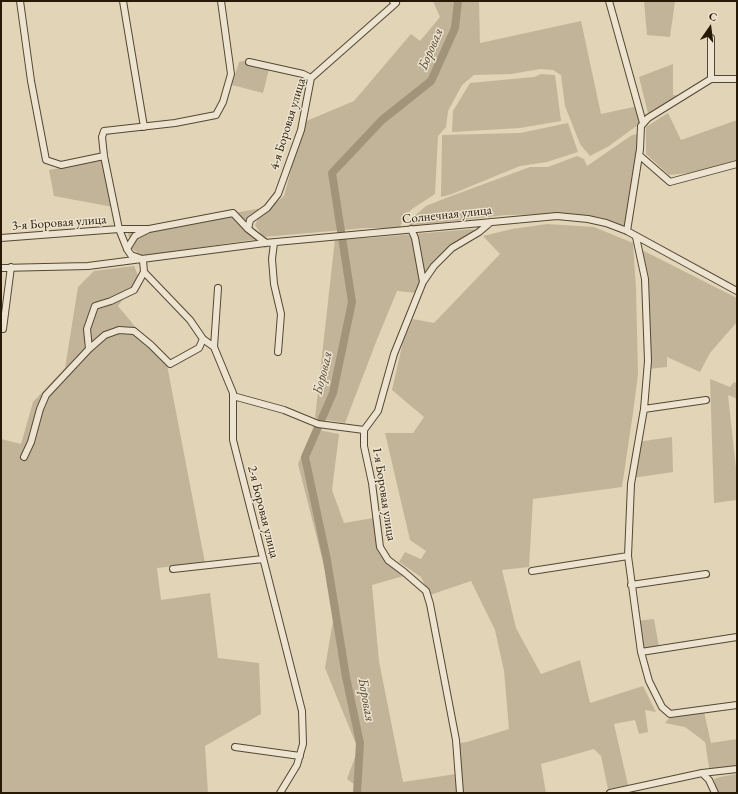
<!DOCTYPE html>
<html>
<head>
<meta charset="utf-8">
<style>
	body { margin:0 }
	#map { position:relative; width:738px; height:794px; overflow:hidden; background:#e2d4b7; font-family:"EB Garamond",serif }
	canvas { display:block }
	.frame { position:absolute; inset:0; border:2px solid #261905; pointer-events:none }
	.north { position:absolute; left:690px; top:8px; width:40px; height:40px; -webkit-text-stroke:3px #ece3d0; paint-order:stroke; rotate:14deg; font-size:11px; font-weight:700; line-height:16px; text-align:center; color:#261905 }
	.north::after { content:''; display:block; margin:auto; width:14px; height:18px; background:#261905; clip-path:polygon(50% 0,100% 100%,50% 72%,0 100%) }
</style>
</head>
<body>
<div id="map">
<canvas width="738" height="794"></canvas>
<div class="frame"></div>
<div class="north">С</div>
</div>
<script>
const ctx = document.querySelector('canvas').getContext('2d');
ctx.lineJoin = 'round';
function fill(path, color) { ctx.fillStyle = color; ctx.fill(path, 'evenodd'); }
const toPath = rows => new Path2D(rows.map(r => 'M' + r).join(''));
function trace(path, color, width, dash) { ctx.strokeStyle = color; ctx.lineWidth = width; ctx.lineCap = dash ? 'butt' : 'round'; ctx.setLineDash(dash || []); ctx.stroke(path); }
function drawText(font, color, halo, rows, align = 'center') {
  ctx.font = font + ' "EB Garamond",serif'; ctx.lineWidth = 3; ctx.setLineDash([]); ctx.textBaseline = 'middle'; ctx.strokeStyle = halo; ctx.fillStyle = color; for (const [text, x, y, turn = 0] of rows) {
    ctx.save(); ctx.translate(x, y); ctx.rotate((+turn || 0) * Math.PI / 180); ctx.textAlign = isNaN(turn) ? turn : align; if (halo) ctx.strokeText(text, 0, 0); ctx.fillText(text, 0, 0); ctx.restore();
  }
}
const green = toPath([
	[433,1,479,1,480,43,581,21,601,114,638,106,642,122,609,146,590,156,580,144,565,106,561,75,553,70,540,69,511,74,474,75,462,85,448,111,446,127,438,136,435,194,412,209,403,218,400,228,366,228,263,237,255,225,259,216,284,196,304,122,354,101,411,34,420,41,440,17],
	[644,1,675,1,670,37,647,35],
	[247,60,269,69,263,93,232,85,239,62],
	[673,64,673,95,681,96,649,117,639,77],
	[541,74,555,75,561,121,520,128,452,132,453,111,470,83,534,77],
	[668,113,681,140,737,120,737,162,709,171,669,175,646,154,646,127],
	[568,123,578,152,547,162,520,166,452,194,441,197,442,135,520,133],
	[638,134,638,155,626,227,600,217,560,214,506,215,409,226,411,219,426,206,446,198,530,167,548,167,577,156,584,159,587,166,632,135],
	[103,160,113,207,54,196,49,170],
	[262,208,249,221,258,239,142,256,131,248,128,232],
	[547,224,594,227,633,243,636,288,638,374,633,413,622,487,533,499,529,567,502,570,516,628,541,674,580,660,590,703,643,686,656,712,645,710,648,732,639,734,635,720,614,724,628,785,608,789,601,756,594,749,541,764,546,793,357,793,358,787,347,779,358,749,325,668,335,609,298,464,313,429,339,434,332,490,344,523,373,518,378,552,395,568,407,575,372,585,379,661,403,782,456,774,459,743,467,742,509,729,504,671,495,630,471,581,430,595,421,577,399,562,405,552,421,559,426,551,410,540,385,433,413,433,424,417,392,390,403,342,413,319,434,323,500,254,483,236,512,229],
	[473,229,475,233,444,252,417,293,397,291,376,342,345,423,315,418,335,239,368,238],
	[642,250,737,298,737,322,710,353,700,372,667,357,667,367,648,369],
	[134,266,139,278,118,306,167,365,205,563,157,568,161,600,210,593,218,658,259,663,261,714,205,746,208,793,1,793,1,439,21,444,33,402,65,368,78,287,94,271],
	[710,379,730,387,734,382,737,384,737,399,728,395,737,478,737,500,714,503],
	[672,437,673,472,632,478,637,442],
	[654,619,659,647,640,648,636,621],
	[704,712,711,743,737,739,737,769,710,773,705,742,685,727,665,723,670,717],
	[737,774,737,793,717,793,714,779,720,777]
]);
const river = toPath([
	[357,793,360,743,346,677,327,560,305,457,333,393,352,302,332,173,382,120,431,81,455,28,458,1]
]);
const minor = toPath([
	[20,1,31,81,46,160,61,165,104,156],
	[123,1,144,127],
	[609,1,643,123],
	[711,38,711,79],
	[249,62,303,74,311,78],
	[639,155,670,182,737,164],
	[248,229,250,220,267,208,278,194,301,130,311,78,396,3,393,1],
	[411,229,415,238,423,282],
	[627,231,640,149,641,126,648,118,711,79,737,79],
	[1,238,119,229,147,229],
	[274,243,272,259,274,284,281,314,278,352],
	[127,249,135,236,149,229,233,213,248,229,266,243],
	[142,259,131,255,127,249,119,229,104,156,102,137,104,131,175,123,216,115,223,102,231,74,221,1],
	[143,260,144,272,190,320,203,339,214,347,233,393,233,440,302,711,303,744,297,765,280,793],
	[1,268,88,266,265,243,557,216,588,219,606,223,627,231,737,291],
	[3,329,11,267],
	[214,347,218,288],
	[89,349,105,335,119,330,134,331,151,345,170,364,199,348,203,339],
	[233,396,284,410,318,424,364,430],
	[644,409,706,400],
	[24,457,31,442,40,409,46,395,89,349,87,329,95,306,111,301,134,290,144,272],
	[628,556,641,652,649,681,662,707,670,714,737,705],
	[173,569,263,559],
	[532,571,628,556,631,484,644,409,648,361,645,279,636,237],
	[631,585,706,574],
	[641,652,737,637],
	[235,747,300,756],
	[702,773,737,769],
	[460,793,456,740,430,604,426,591,404,572,388,560,380,547,372,483,364,446,364,430,378,411,394,354,423,282,434,266,452,248,479,232,491,222],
	[610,793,702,773,709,780,715,793]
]);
const streetNames = [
	["4-я Боровая улица",288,124,-73],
	["Солнечная улица",447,215,-6],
	["3-я Боровая улица",59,223,-4],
	["1-я Боровая улица",384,494,81],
	["2-я Боровая улица",263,512,76]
];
const waterNames = [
	["Боровая",431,49,-67],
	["Боровая",323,373,-76],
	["Боровая",366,700,80]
];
fill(green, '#c2b499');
trace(river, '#a2947a', 8);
trace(minor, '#554832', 8);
trace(minor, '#ece3d0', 6);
drawText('13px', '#261905', '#ece3d0', streetNames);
drawText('italic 14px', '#584a34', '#ece3d0', waterNames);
</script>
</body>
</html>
